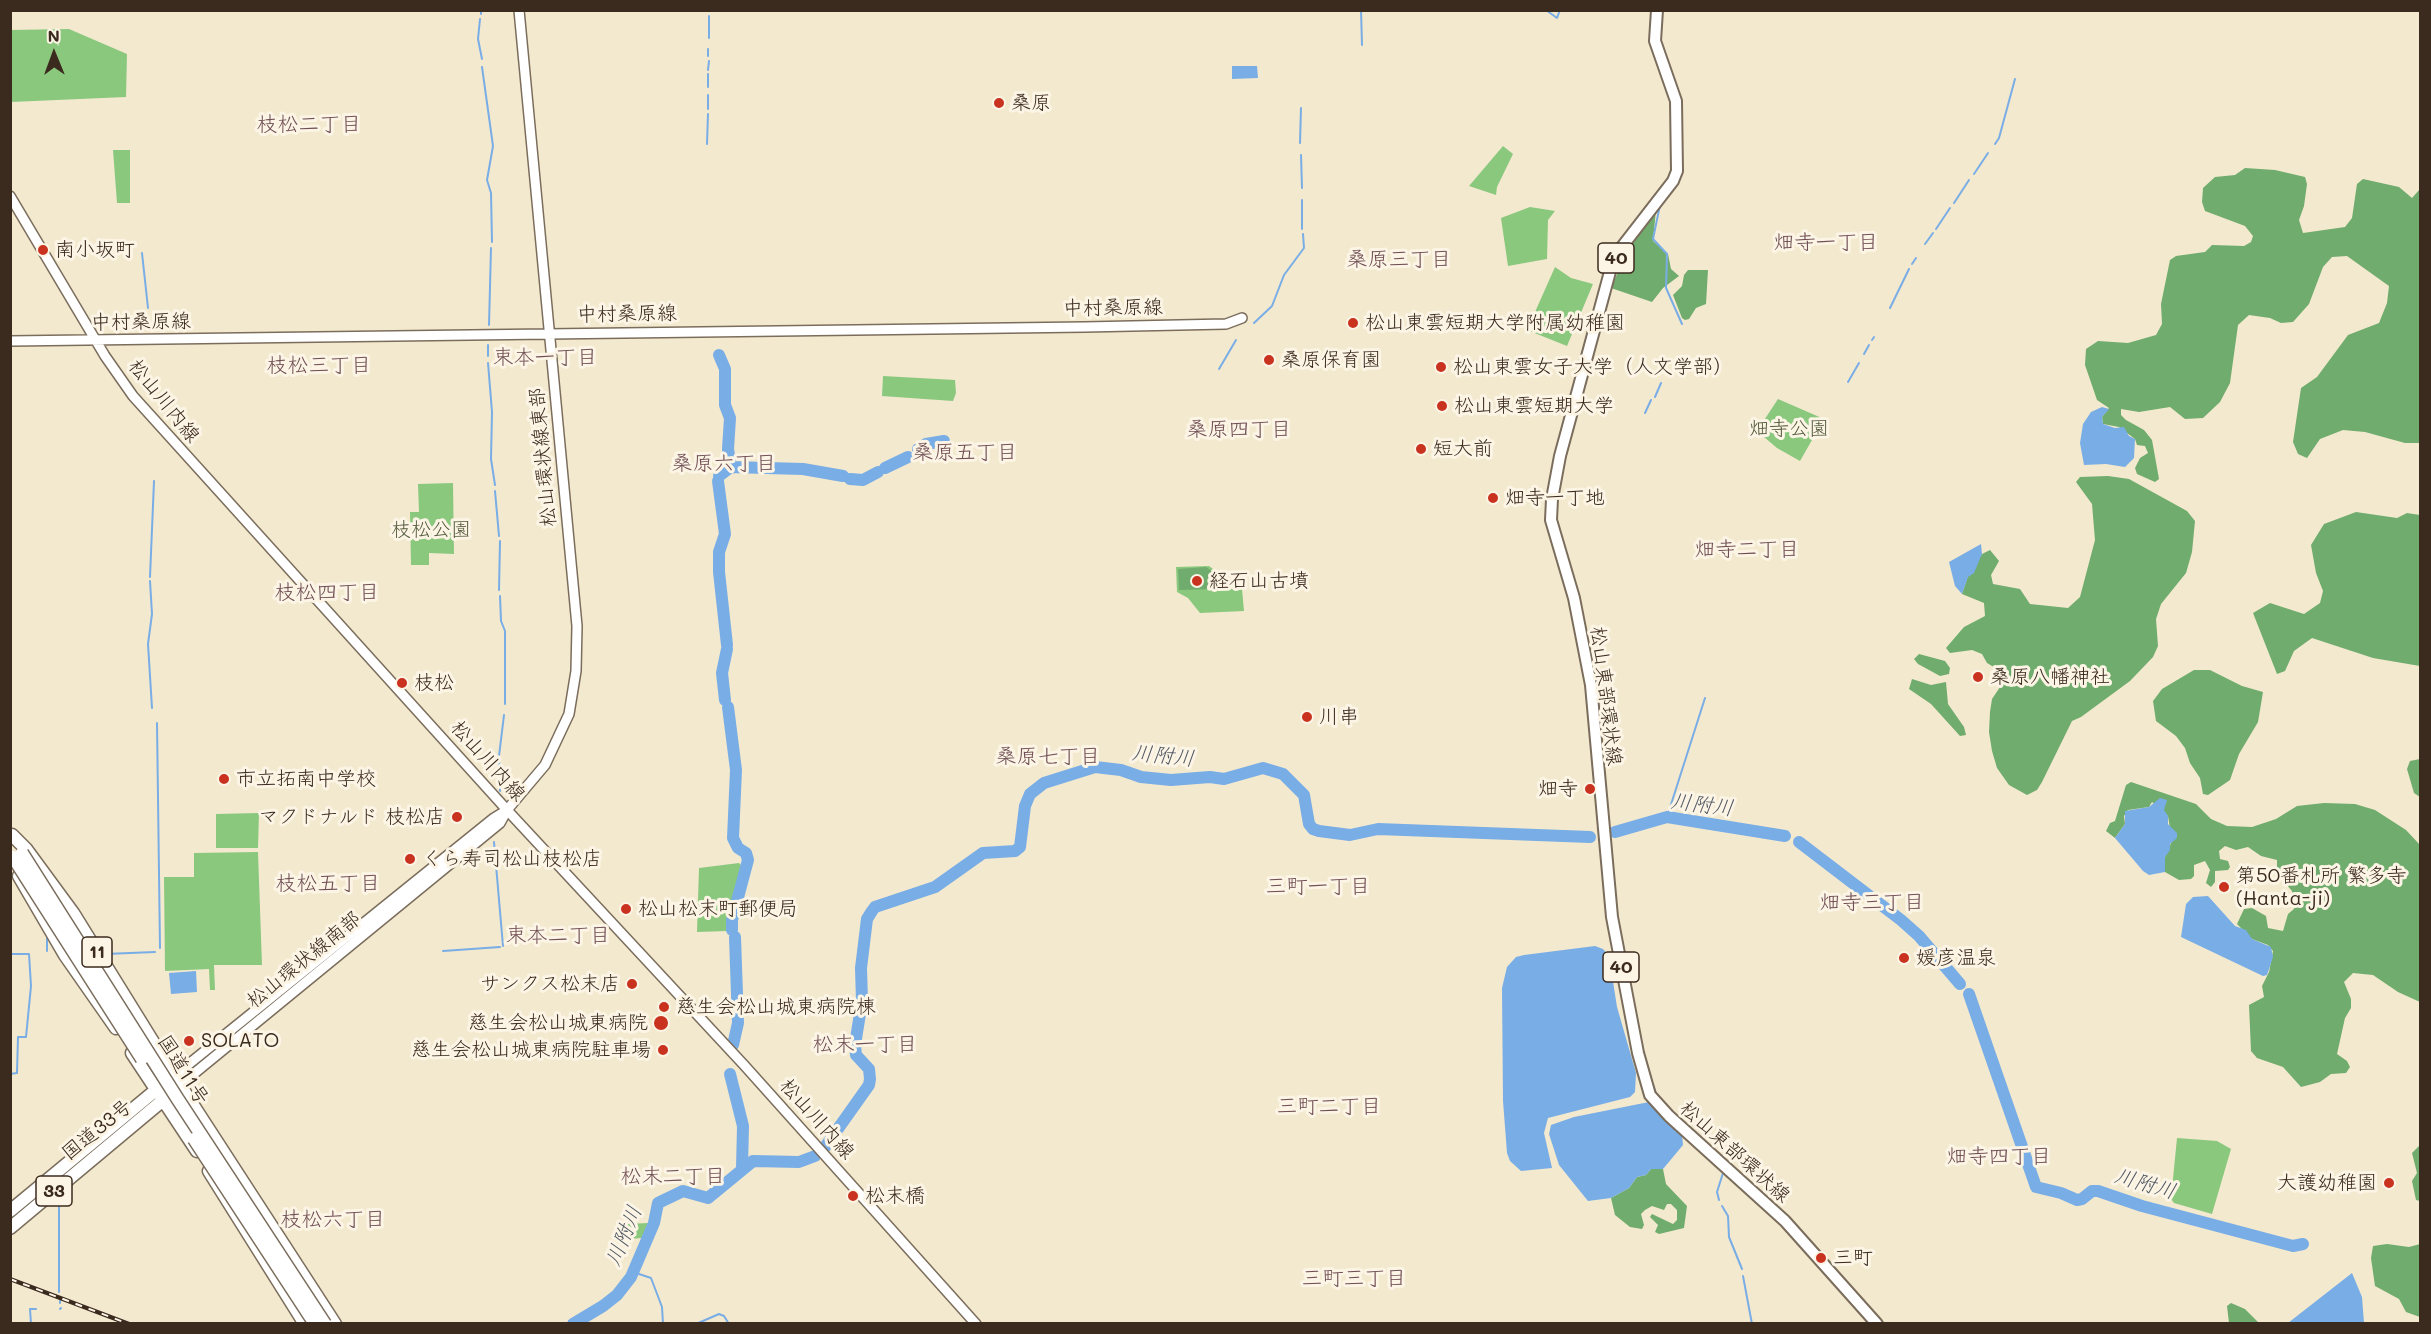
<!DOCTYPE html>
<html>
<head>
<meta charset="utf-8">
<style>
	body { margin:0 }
	#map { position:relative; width:2431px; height:1334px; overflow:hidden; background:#f3e9cf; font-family:Mali,sans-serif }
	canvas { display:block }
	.frame { position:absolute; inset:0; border:12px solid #3b2a1e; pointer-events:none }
	.north { position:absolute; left:24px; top:24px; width:60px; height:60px; -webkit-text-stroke:4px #fcf5e5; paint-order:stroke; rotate:359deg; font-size:16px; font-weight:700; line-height:24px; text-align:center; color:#3b2a1e }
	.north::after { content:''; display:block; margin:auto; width:21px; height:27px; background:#3b2a1e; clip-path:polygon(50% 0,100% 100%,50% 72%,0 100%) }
</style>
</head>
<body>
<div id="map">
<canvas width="2431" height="1334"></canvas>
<div class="frame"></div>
<div class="north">N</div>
</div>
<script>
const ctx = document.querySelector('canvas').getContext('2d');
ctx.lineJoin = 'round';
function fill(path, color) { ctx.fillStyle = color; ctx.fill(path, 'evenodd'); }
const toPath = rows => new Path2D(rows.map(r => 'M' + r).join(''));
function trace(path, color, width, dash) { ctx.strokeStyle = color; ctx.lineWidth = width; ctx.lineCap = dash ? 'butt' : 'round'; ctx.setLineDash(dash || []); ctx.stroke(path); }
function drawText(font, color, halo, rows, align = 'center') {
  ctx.font = font + ' Mali,"Klee One",sans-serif'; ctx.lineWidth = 6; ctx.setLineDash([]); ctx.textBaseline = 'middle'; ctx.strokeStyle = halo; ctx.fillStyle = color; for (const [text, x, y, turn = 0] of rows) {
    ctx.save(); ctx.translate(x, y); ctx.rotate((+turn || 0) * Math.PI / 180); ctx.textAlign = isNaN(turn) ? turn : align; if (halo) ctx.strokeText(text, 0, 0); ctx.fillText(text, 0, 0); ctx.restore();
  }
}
const green = toPath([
	[69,29,127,54,126,97,11,102,11,30],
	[1503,146,1513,154,1497,187,1496,195,1469,186],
	[113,150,130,150,130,203,117,203],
	[1530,207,1555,211,1548,220,1547,259,1508,266,1501,218],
	[1555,267,1571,278,1593,284,1567,346,1527,330],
	[883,376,955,380,956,393,953,401,882,396],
	[1778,399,1824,419,1800,461,1777,448,1757,431],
	[453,483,454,554,429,553,429,565,411,565,410,512,419,512,418,484],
	[1209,566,1216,571,1217,589,1242,589,1244,611,1200,613,1188,598,1177,592,1176,567],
	[259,813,258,848,216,848,216,814],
	[258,852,262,965,214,965,215,990,210,990,209,969,165,971,164,877,194,877,194,853],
	[739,863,742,866,742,878,727,931,697,932,699,868],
	[2177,1138,2217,1141,2231,1149,2212,1214,2174,1203,2171,1199],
	[648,1223,642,1238,628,1239,628,1224]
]);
const forest = toPath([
	[2245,168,2275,170,2305,177,2307,184,2304,206,2299,220,2303,233,2345,227,2352,218,2357,184,2363,179,2399,187,2412,198,2420,189,2420,443,2405,443,2365,432,2343,430,2320,439,2307,458,2298,454,2293,442,2301,388,2317,377,2348,335,2379,323,2387,303,2389,286,2347,256,2332,257,2323,267,2309,304,2293,322,2281,323,2270,318,2249,315,2238,325,2230,383,2220,402,2203,418,2185,419,2170,407,2139,412,2121,409,2121,415,2126,420,2144,430,2152,440,2159,479,2155,482,2137,474,2135,468,2140,458,2148,453,2145,446,2137,445,2135,439,2119,427,2103,424,2102,417,2109,408,2097,400,2085,365,2086,349,2098,341,2128,343,2156,335,2162,324,2161,304,2170,260,2176,256,2205,252,2212,245,2244,246,2251,242,2253,236,2245,226,2205,211,2202,202,2203,188,2215,177,2235,175],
	[1656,210,1653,241,1668,254,1671,269,1679,276,1663,288,1652,302,1611,288,1629,247],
	[1688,270,1708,270,1706,304,1696,308,1689,319,1685,320,1682,318,1673,295,1682,286,1684,275],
	[2108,476,2129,479,2187,511,2195,521,2192,552,2186,573,2161,604,2156,619,2158,646,2153,657,2130,681,2081,717,2072,721,2042,782,2037,790,2027,795,2009,785,1997,768,1992,751,1989,732,1990,712,1992,699,2000,687,2001,677,1997,669,1987,663,1982,654,1972,650,1950,653,1946,648,1964,627,1985,616,1984,603,1962,594,1968,576,1982,554,1990,550,1999,561,1991,575,1993,584,2020,589,2030,604,2068,608,2080,597,2095,540,2092,504,2076,482,2080,477],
	[2356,512,2397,518,2407,513,2420,515,2420,666,2373,658,2312,638,2294,651,2285,671,2277,674,2253,613,2270,603,2304,614,2320,603,2323,591,2316,573,2311,545,2324,524],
	[1206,567,1215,573,1216,585,1213,589,1179,590,1178,569],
	[1919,654,1945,661,1950,668,1949,674,1940,676,1918,664,1914,659],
	[2194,670,2210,670,2242,686,2263,692,2258,722,2239,754,2230,780,2208,795,2203,794,2200,778,2190,763,2185,748,2176,736,2156,721,2153,701,2162,689],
	[1912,679,1931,685,1946,682,1948,704,1964,727,1966,735,1960,736,1931,704,1909,689],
	[2420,759,2420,797,2414,793,2407,769,2410,761],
	[2131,782,2196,804,2211,819,2227,826,2252,827,2276,819,2297,806,2324,803,2355,804,2375,810,2406,830,2420,845,2420,1002,2398,992,2373,975,2353,973,2344,982,2351,999,2351,1008,2345,1018,2337,1054,2347,1061,2350,1067,2346,1073,2331,1074,2320,1082,2301,1087,2283,1067,2257,1058,2251,1051,2249,1005,2264,997,2262,986,2269,972,2273,951,2268,945,2252,939,2237,924,2244,909,2252,908,2266,916,2268,928,2283,931,2288,914,2294,909,2292,891,2277,874,2277,860,2261,856,2248,847,2236,850,2225,846,2219,851,2220,859,2228,861,2230,867,2228,870,2215,871,2215,882,2211,887,2206,883,2210,870,2205,861,2194,865,2194,876,2191,879,2179,880,2165,872,2165,857,2172,841,2168,816,2152,802,2149,807,2128,810,2124,816,2125,824,2115,838,2106,831,2110,823,2115,821,2126,785],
	[2420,1145,2420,1201,2416,1200,2412,1181,2417,1173,2412,1153],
	[1651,1169,1663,1169,1666,1184,1687,1206,1684,1228,1659,1234,1655,1232,1658,1225,1650,1217,1652,1214,1673,1224,1677,1220,1677,1210,1671,1204,1667,1204,1664,1210,1652,1206,1645,1210,1641,1214,1644,1225,1642,1229,1630,1227,1615,1215,1611,1198,1629,1188,1637,1177,1646,1175],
	[2387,1244,2409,1247,2420,1244,2420,1317,2406,1312,2399,1299,2375,1286,2371,1258,2373,1246],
	[2231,1303,2245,1309,2259,1323,2229,1323,2227,1306]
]);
const water = toPath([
	[1232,66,1257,66,1258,78,1232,79],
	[2102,407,2109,409,2102,417,2103,424,2115,428,2124,427,2129,436,2135,439,2134,458,2125,467,2106,464,2084,465,2080,443,2083,424,2091,412],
	[1981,544,1982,554,1974,573,1968,577,1962,594,1955,586,1949,562],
	[2160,798,2167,800,2164,810,2168,816,2168,824,2177,833,2177,838,2170,844,2170,850,2165,857,2165,872,2149,875,2143,871,2115,838,2125,824,2125,811,2149,807],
	[2208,896,2235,926,2246,930,2252,939,2271,947,2273,957,2267,975,2263,976,2181,937,2186,904,2193,897],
	[1595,946,1603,949,1609,956,1617,1007,1636,1073,1635,1092,1630,1097,1548,1118,1544,1133,1552,1168,1521,1171,1510,1161,1507,1153,1503,1101,1502,988,1507,967,1516,957,1524,955],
	[196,971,197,992,171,994,169,973],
	[1649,1102,1682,1134,1683,1145,1663,1169,1651,1169,1646,1175,1637,1177,1629,1188,1611,1198,1588,1201,1559,1165,1549,1134,1551,1125,1574,1117],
	[2352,1273,2362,1297,2364,1323,2288,1323]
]);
const stream = toPath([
	[481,10,481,14],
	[1361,10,1362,45],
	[1546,10,1557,18,1560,10],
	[480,19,478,39,482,59],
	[709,38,709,16],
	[708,56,708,49],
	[482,67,493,146,487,180,491,193,492,242],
	[708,70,709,61],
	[708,87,708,74],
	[708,95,708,109],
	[1300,143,1301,108],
	[707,144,708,114],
	[1995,144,1999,138,2015,79],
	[1301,155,1302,188],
	[1974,174,1988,153],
	[1302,200,1302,229],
	[1954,203,1969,180],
	[1660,205,1653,239,1667,254,1666,288,1682,324],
	[1936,229,1950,208],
	[1925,244,1933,233],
	[142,253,148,308],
	[1912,264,1916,258],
	[1890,308,1909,269],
	[1254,323,1272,306,1284,275,1304,248,1303,234],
	[489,325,491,248],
	[1872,340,1874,337],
	[488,345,488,356],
	[1864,354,1869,345],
	[488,363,492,412,491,459,495,485],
	[1219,369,1236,340],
	[1848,382,1859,363],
	[1655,397,1661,383],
	[1645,413,1651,400],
	[495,491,499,536],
	[150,577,154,481],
	[150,581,152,614,148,644,152,708],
	[499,590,500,541],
	[500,596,501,621,505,631,505,704],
	[157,723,160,948],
	[500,791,499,756,504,715],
	[1667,817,1705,698],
	[494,842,503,946],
	[47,951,47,936],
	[443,951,500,947],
	[10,954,29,954,31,986,26,1037,18,1037,17,1073,10,1074],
	[105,954,155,952],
	[1648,1071,1657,1096],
	[1719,1200,1717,1192,1723,1173],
	[59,1203,59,1292],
	[1722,1206,1728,1216,1729,1237,1742,1269],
	[633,1272,651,1278,662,1307,663,1324],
	[1743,1276,1752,1324],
	[60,1301,60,1303],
	[60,1309,61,1308],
	[31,1324,30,1309,36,1309],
	[696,1324,719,1314,724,1316,729,1324]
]);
const river = toPath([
	[719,355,725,369,725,405,730,418,728,449,731,467],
	[918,449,926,444,944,441],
	[885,468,908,457],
	[719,476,731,467,803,469,843,476],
	[850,479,863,480,878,472],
	[718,481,725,534,719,552,719,572,727,645],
	[725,700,722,673,727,649],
	[728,707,736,770,733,838,738,848,746,853,748,860,732,920,732,930],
	[1615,832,1667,817,1785,836],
	[1799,842,1901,920,1919,936,1960,984],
	[1969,994,2036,1187,2061,1193,2077,1200,2082,1199,2092,1191,2098,1191,2142,1206,2293,1246,2303,1244],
	[733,1045,738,1023,735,937],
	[730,1074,743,1126,742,1168],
	[825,1147,869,1085,870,1079,869,1069,856,1055,855,1045,862,1001,861,968,867,919,872,911,875,907,935,887,983,853,1015,851,1020,847,1025,806,1030,794,1044,783,1095,767,1121,770,1141,777,1171,780,1210,777,1224,779,1263,768,1283,774,1304,795,1309,824,1313,829,1319,831,1350,835,1378,829,1590,837],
	[573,1324,603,1306,617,1295,631,1277,654,1223,658,1203,683,1191,708,1198,753,1161,799,1162,815,1156]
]);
const secondary = toPath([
	[10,196,105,356,133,396,507,810,744,1065,976,1324],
	[10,341,1085,327,1226,324,1242,318],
	[174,1076,494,818,507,810,545,765,569,714,576,671,577,626,519,10],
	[180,1085,500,823,506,812]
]);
const primary = toPath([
	[1657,10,1655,41,1676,101,1677,171,1673,181,1621,248,1611,268,1560,456,1552,499,1551,520,1574,598,1591,685,1612,917,1638,1053,1650,1095,1669,1116,1785,1221,1877,1324]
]);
const highway = toPath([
	[12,835,26,849,73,913,174,1076,335,1324],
	[19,876,65,955,116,1028],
	[132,1053,197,1151],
	[209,1171,305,1324],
	[10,1211,162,1085],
	[10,1228,168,1096]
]);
const rail = toPath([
	[10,1279,129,1324]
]);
const highwayBridge = toPath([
	[22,853,177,1098,325,1324],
	[13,857,142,1059],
	[194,1139,315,1324]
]);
const markers = [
	[999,103,6,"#c8321e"],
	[43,250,6,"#c8321e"],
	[1353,323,6,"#c8321e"],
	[1269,360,6,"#c8321e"],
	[1441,367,6,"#c8321e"],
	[1442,406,6,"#c8321e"],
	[1421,449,6,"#c8321e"],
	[1493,498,6,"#c8321e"],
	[1197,581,6,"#c8321e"],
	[1978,677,6,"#c8321e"],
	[402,683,6,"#c8321e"],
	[1307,717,6,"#c8321e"],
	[224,779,6,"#c8321e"],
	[1590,789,6,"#c8321e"],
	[457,817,6,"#c8321e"],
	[410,859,6,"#c8321e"],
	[2224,887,6,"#c8321e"],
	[626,909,6,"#c8321e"],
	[1904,958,6,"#c8321e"],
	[632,984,6,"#c8321e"],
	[664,1007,6,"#c8321e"],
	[661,1023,8,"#c8321e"],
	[189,1041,6,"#c8321e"],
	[663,1050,6,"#c8321e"],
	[2389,1183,6,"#c8321e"],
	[853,1196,6,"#c8321e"],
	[1821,1258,6,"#c8321e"]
];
const shields = [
	[1616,258,36],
	[97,952,30],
	[1621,967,36],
	[54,1191,36]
];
const shieldNames = [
	["40",1616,258],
	["11",97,952],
	["40",1621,967],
	["33",54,1191]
];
const poiNames = [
	["桑原",1011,103],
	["南小坂町",55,250],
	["松山東雲短期大学附属幼稚園",1365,323],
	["桑原保育園",1281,360],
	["松山東雲女子大学（人文学部）",1453,367],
	["松山東雲短期大学",1454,406],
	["短大前",1433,449],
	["畑寺一丁地",1505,498],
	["経石山古墳",1209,581],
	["桑原八幡神社",1990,677],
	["枝松",414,683],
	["川串",1319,717],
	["市立拓南中学校",236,779],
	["畑寺",1578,789,"right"],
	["マクドナルド 枝松店",445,817,"right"],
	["くら寿司松山枝松店",422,859],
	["第50番札所 繁多寺",2236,876],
	["(Hanta-ji)",2236,899],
	["松山松末町郵便局",638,909],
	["媛彦温泉",1916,958],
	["サンクス松末店",620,984,"right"],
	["慈生会松山城東病院棟",676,1007],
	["慈生会松山城東病院",648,1023,"right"],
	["SOLATO",201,1041],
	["慈生会松山城東病院駐車場",651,1050,"right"],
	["大護幼稚園",2377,1183,"right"],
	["松末橋",865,1196],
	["三町",1833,1258]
];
const streetNames = [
	["中村桑原線",1113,308,-1],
	["中村桑原線",627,314,-1],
	["中村桑原線",141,322,-1],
	["松山川内線",164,401,51],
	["松山環状線東部",543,457,-95],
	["松山東部環状線",1606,696,83],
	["松山川内線",488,761,48],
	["松山環状線南部",304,960,-39],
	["国道11号",183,1070,58],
	["松山川内線",817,1119,48],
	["国道33号",97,1130,-39],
	["松山東部環状線",1735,1152,42]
];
const parkNames = [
	["畑寺公園",1789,429],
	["枝松公園",431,530]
];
const neighbourhoodNames = [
	["枝松二丁目",309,125],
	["畑寺一丁目",1826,243],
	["桑原三丁目",1399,260],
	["束本一丁目",545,358],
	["枝松三丁目",319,366],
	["桑原四丁目",1239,430],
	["桑原五丁目",965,453],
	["桑原六丁目",724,464],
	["畑寺二丁目",1747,550],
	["枝松四丁目",327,593],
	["桑原七丁目",1048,757],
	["枝松五丁目",328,884],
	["三町一丁目",1318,887],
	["畑寺三丁目",1872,903],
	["束本二丁目",558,936],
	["松末一丁目",865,1045],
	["三町二丁目",1329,1107],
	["畑寺四丁目",1999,1157],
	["松末二丁目",673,1177],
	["枝松六丁目",333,1220],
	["三町三丁目",1354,1279]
];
const waterNames = [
	["川附川",1163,756,6],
	["川附川",1702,805,7],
	["川附川",2145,1184,16],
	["川附川",624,1236,-68]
];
fill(green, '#8ac87e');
fill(forest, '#6fac6d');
fill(water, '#79ade6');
trace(stream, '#79ade6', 2);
trace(river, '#79ade6', 12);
trace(secondary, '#7b6d5c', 12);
trace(primary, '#7b6d5c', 14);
trace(highway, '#7b6d5c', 15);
trace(secondary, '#fff', 9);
trace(primary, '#fff', 10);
trace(highway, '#fff', 12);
trace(rail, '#3b2a1e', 4.5);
trace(rail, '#fcf5e5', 2, [7]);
trace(highwayBridge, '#7b6d5c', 15, []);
trace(highwayBridge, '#fff', 12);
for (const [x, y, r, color] of markers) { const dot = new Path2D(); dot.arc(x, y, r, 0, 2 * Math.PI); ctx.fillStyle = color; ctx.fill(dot); trace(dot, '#fcf5e5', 2); }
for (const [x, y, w] of shields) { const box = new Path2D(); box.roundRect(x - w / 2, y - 15, w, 30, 4.5); ctx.fillStyle = '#fcf5e5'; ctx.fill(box); trace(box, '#3b2a1e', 1.5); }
drawText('bold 18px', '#3b2a1e', null, shieldNames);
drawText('20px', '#3b2a1e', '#fcf5e5', poiNames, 'left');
drawText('20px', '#3b2a1e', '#fcf5e5', streetNames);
drawText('20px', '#53593b', '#fcf5e5', parkNames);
drawText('21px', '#6f4d54', '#fcf5e5', neighbourhoodNames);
drawText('italic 21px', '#515864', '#fcf5e5', waterNames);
</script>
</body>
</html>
